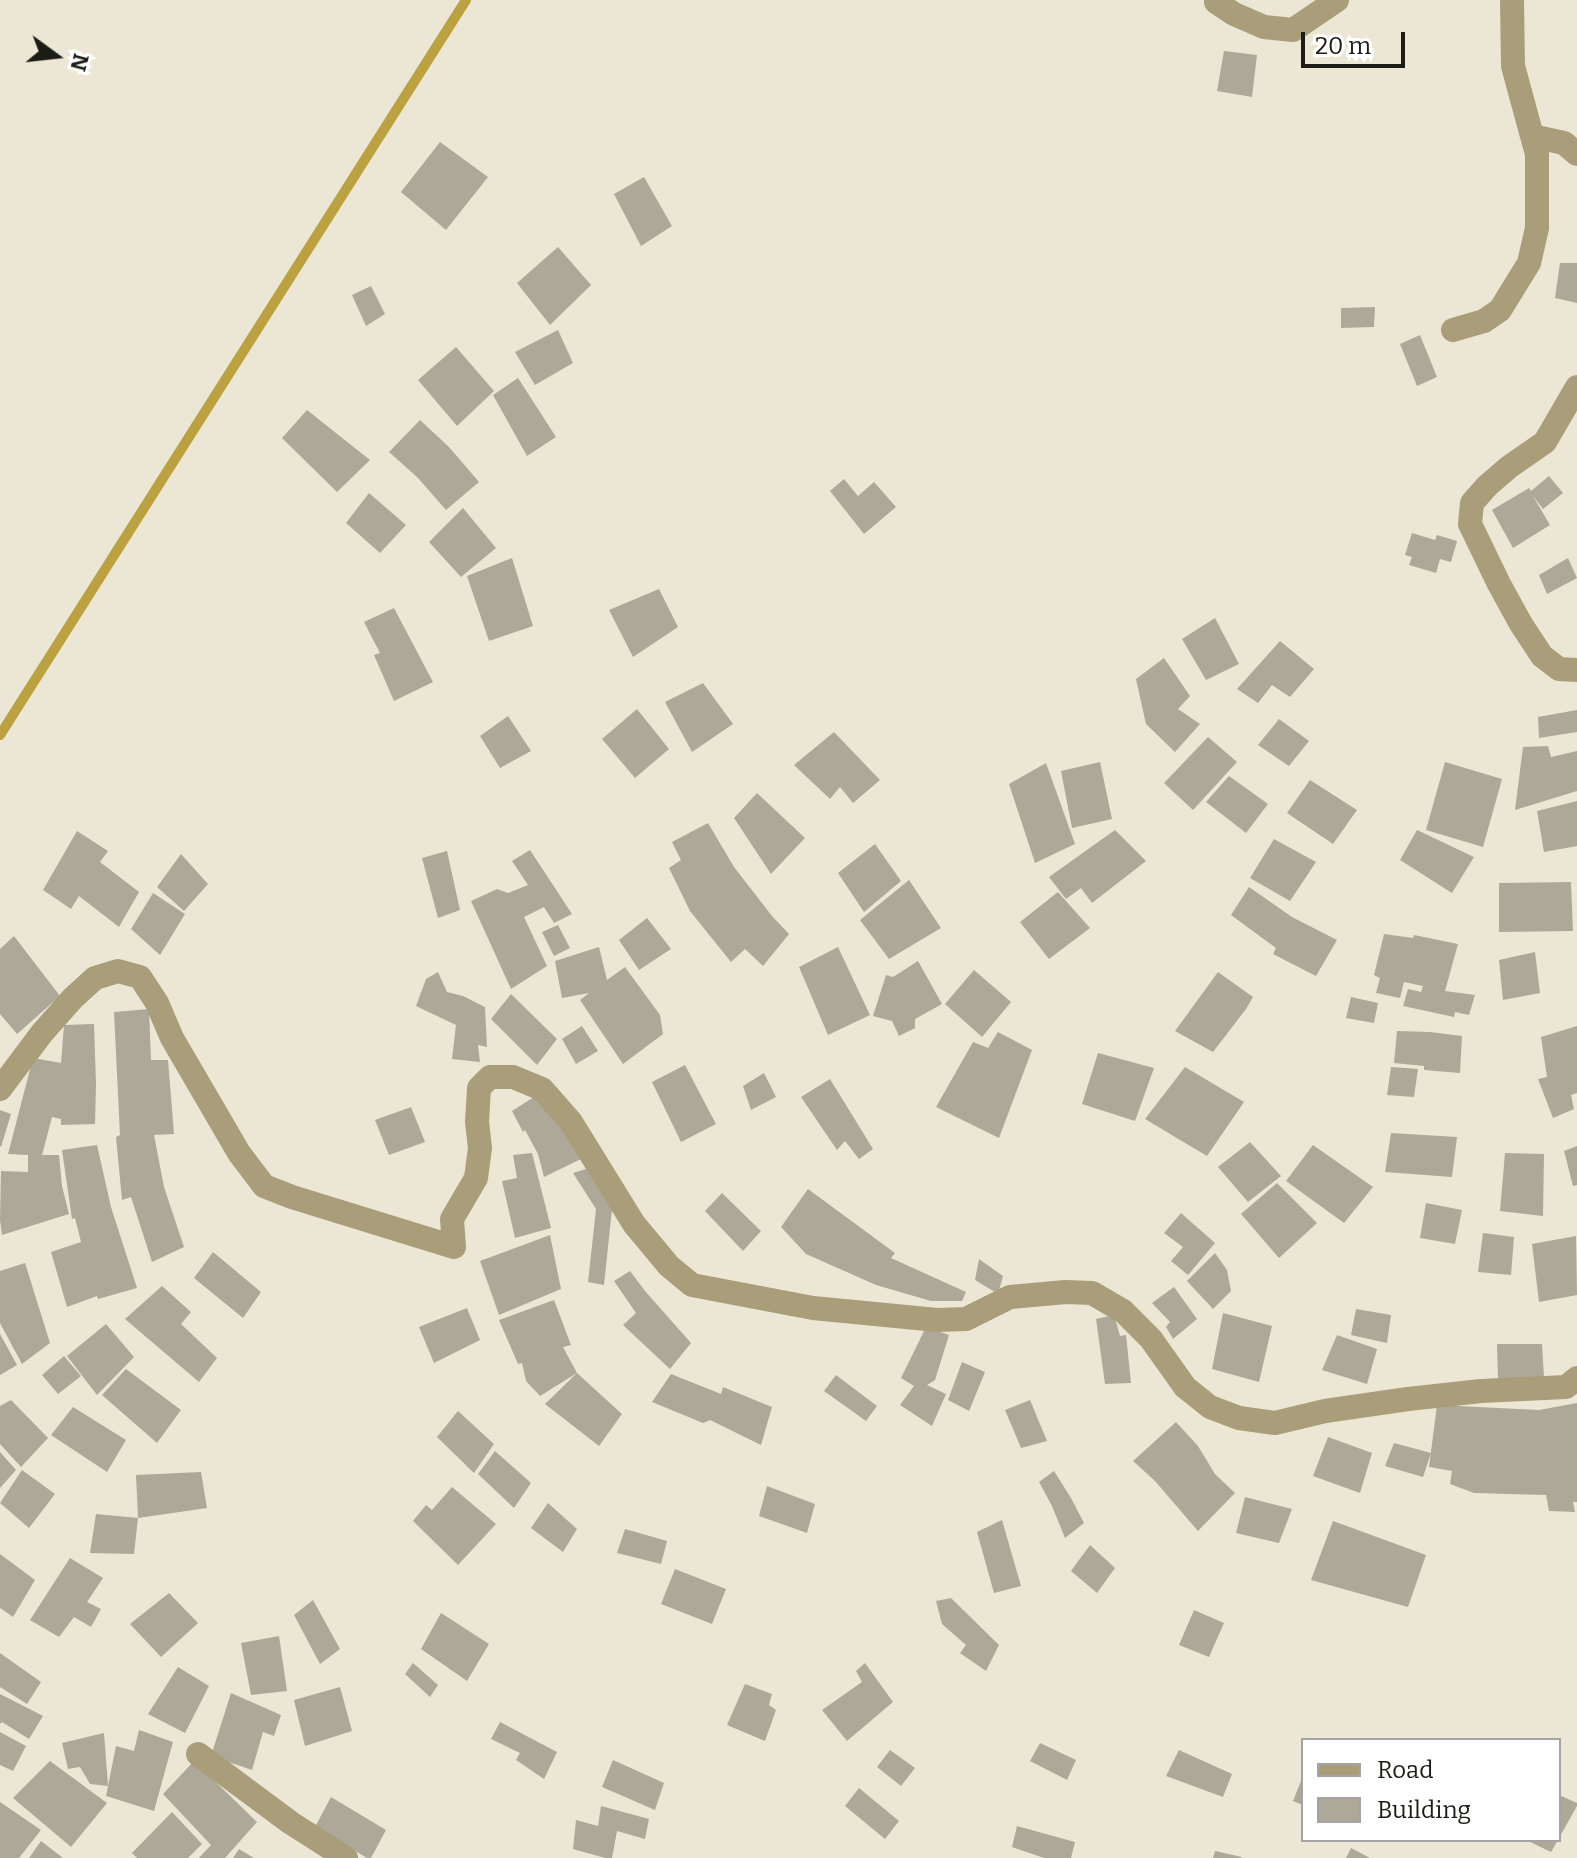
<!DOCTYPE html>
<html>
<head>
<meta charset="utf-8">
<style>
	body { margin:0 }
	#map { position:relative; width:1577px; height:1858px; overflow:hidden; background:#ece7d5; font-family:Bitter,serif }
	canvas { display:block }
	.legend { position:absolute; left:1301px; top:1738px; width:260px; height:104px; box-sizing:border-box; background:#fff; border:2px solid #a5a4a2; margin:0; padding:10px 14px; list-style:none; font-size:24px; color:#1e1c16 }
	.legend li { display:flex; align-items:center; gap:16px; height:40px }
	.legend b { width:40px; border:2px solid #a5a4a2 }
	.north { position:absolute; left:16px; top:16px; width:80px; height:80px; -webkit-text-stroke:6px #fff; paint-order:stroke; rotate:105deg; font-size:22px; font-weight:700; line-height:32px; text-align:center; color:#1e1c16 }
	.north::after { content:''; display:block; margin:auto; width:28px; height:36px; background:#1e1c16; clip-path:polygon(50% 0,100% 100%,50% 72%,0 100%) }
	.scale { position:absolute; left:1301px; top:32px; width:104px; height:36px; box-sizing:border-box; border:4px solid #1e1c16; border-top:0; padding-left:10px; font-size:24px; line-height:28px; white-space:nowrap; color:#1e1c16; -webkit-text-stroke:6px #fff; paint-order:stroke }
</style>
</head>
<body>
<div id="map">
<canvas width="1577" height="1858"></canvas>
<ul class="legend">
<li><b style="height:10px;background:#a99e79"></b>Road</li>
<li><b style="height:22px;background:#ada897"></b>Building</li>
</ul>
<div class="north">N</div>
<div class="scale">20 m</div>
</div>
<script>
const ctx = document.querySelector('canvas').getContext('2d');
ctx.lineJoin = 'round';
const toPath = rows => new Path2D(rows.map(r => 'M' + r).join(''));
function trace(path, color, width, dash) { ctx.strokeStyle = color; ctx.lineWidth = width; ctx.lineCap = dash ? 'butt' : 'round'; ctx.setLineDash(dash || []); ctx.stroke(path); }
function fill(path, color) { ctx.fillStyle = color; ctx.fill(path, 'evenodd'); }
const stream = toPath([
	[0,735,466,0]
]);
const building = toPath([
	[1224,51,1257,55,1252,97,1217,91],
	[440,142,488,177,446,230,401,192],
	[644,177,672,226,641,246,614,194],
	[558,247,591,285,550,325,517,283],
	[1560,263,1577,263,1577,303,1555,298],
	[371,286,385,314,366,326,352,295],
	[1375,307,1374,327,1341,328,1341,308],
	[558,330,573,363,535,385,515,352],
	[1420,335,1437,377,1417,386,1400,344],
	[456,347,494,391,457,426,418,380],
	[518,378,556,437,527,456,493,395],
	[307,410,370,460,337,492,282,438],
	[420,420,449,447,479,482,446,510,418,478,389,452],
	[1549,476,1563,493,1543,509,1533,496,1550,525,1513,548,1492,510,1529,488,1531,491],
	[844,479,858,496,874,482,896,507,864,534,830,491],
	[369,493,406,525,380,553,346,523],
	[463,508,496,548,461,577,429,542],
	[1412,533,1435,540,1437,535,1457,541,1451,562,1440,559,1436,573,1409,565,1412,557,1405,555],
	[512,558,533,626,489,641,467,576],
	[1568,558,1577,578,1547,594,1539,575],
	[659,589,678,627,633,657,609,610],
	[394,608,433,682,394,701,374,655,380,653,364,622],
	[1215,618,1239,664,1206,680,1182,639],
	[1280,641,1314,669,1290,697,1272,685,1258,703,1237,689],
	[1164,658,1190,696,1178,709,1200,724,1175,752,1146,724,1136,679],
	[703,683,733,724,692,752,665,702],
	[637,709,669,749,635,778,602,739],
	[1577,710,1577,732,1539,738,1538,717],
	[508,716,531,751,500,768,480,736],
	[1279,719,1309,741,1289,766,1258,745],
	[834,732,880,780,853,803,840,787,830,799,794,765],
	[1208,737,1237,762,1193,810,1164,783],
	[1548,746,1551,757,1577,751,1577,791,1515,810,1523,747],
	[1100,762,1112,819,1072,828,1061,771],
	[1445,762,1502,779,1483,847,1426,830],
	[1046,763,1075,844,1035,863,1009,784],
	[1229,776,1268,804,1246,833,1206,802],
	[1310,780,1357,810,1333,844,1287,813],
	[757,793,805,838,771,874,734,818],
	[1577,801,1577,846,1544,852,1537,811],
	[708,823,734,867,772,916,789,934,763,966,745,949,731,962,690,911,669,868,681,860,672,842],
	[1115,830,1146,861,1092,903,1081,888,1066,899,1049,877],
	[1417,830,1474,857,1452,893,1400,860],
	[77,831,108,851,100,862,139,892,119,927,79,896,71,909,43,890],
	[1274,839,1316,862,1290,901,1250,878],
	[875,844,901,881,864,912,838,873],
	[530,850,572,914,554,923,544,907,524,917,547,966,511,989,471,901,497,889,508,893,528,885,512,861],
	[447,851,460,910,438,918,422,858],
	[181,854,208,884,184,911,157,887],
	[909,880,941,928,889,959,860,920],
	[1571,882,1573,931,1499,932,1499,883],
	[1249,887,1292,917,1337,940,1316,976,1273,954,1276,948,1231,915],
	[1058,892,1090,928,1049,959,1020,922],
	[153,893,185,914,160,955,131,929],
	[647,918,671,949,639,970,619,940],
	[558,925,570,948,554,956,542,932],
	[1384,934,1413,938,1414,935,1458,944,1445,991,1475,995,1469,1015,1455,1012,1454,1017,1403,1006,1408,989,1421,992,1423,986,1404,982,1400,998,1376,993,1380,978,1374,975],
	[14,936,60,996,17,1034,0,1014,0,949],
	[599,947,607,980,625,967,660,1015,663,1034,623,1064,580,1000,589,993,562,998,555,961],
	[838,947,870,1015,828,1035,799,967],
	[1535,952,1540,993,1503,1000,1499,960],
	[918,961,942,1004,915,1019,915,1028,899,1036,892,1021,873,1016,886,975,893,977],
	[974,970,1011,1002,982,1037,945,1004],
	[438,972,447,992,463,996,485,1007,487,1047,478,1045,480,1062,452,1059,456,1025,416,1006,426,979],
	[1218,972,1253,997,1246,1009,1213,1052,1175,1031],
	[511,994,557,1039,537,1065,491,1019],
	[1351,997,1378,1003,1374,1023,1346,1018],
	[149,1009,151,1060,168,1060,174,1134,154,1135,164,1187,184,1247,152,1262,131,1197,122,1200,116,1137,120,1135,114,1012],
	[94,1024,96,1084,95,1124,61,1125,61,1119,52,1117,42,1155,59,1155,62,1186,69,1214,2,1235,0,1220,1,1171,28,1172,28,1155,8,1154,33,1058,61,1063,64,1025],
	[582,1026,598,1051,576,1064,562,1039],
	[1577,1026,1577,1093,1571,1095,1574,1109,1553,1118,1538,1079,1547,1077,1541,1037],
	[1397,1031,1430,1032,1462,1036,1460,1073,1424,1070,1424,1066,1394,1063],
	[998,1032,1032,1050,999,1138,936,1107,973,1042,988,1048],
	[1098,1053,1154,1068,1135,1121,1082,1104],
	[685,1065,716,1124,681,1142,652,1082],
	[1185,1067,1244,1102,1207,1156,1145,1119],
	[1391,1067,1418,1069,1414,1097,1387,1095],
	[764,1073,776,1097,751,1110,743,1086],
	[830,1079,873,1149,859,1159,845,1141,837,1150,801,1097],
	[537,1095,551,1112,581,1159,544,1177,538,1154,525,1130,523,1132,512,1111],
	[411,1107,425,1142,389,1155,375,1120],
	[0,1110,11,1114,1,1147,0,1146],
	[1391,1133,1457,1137,1452,1177,1385,1172],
	[1250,1142,1281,1176,1248,1202,1218,1167],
	[97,1145,111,1207,137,1288,98,1299,97,1296,67,1307,51,1252,81,1242,75,1218,72,1219,62,1150],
	[1313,1145,1373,1187,1344,1223,1286,1181],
	[1577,1146,1577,1185,1573,1186,1564,1151],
	[532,1153,551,1228,515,1238,502,1181,517,1178,513,1155],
	[1505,1153,1544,1154,1543,1216,1500,1211],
	[589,1168,612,1209,604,1285,588,1282,596,1209,573,1173],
	[1277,1183,1317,1223,1279,1258,1241,1214],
	[808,1189,895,1253,891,1258,966,1292,962,1301,931,1301,876,1285,806,1254,781,1227],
	[722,1193,761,1231,743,1251,705,1211],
	[1426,1203,1462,1210,1455,1244,1420,1238],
	[1181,1213,1215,1243,1188,1275,1171,1261,1183,1247,1164,1233],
	[1483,1233,1514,1237,1511,1275,1478,1272],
	[550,1235,561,1289,499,1315,480,1261],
	[1576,1236,1577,1295,1539,1302,1532,1244],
	[213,1252,261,1292,243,1318,194,1278],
	[1215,1253,1227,1270,1231,1291,1213,1309,1187,1281],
	[979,1259,1003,1276,998,1294,975,1280],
	[25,1263,50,1343,22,1364,0,1323,0,1271],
	[630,1271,645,1291,691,1343,670,1369,623,1325,636,1313,614,1281],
	[162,1286,191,1312,181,1324,217,1358,199,1382,125,1319],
	[1174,1287,1197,1319,1173,1339,1166,1327,1170,1322,1152,1303],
	[554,1300,571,1345,563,1347,577,1373,540,1396,526,1381,522,1363,518,1364,499,1320],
	[467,1308,480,1340,434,1363,419,1327],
	[1356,1309,1391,1315,1387,1343,1351,1335],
	[1223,1313,1272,1326,1259,1382,1212,1369],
	[1114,1315,1120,1336,1126,1335,1131,1383,1105,1384,1096,1319],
	[106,1324,134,1357,97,1395,67,1356],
	[926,1327,949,1335,935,1380,927,1385,946,1394,932,1426,900,1405,914,1386,901,1378],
	[0,1334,17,1365,0,1375],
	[1337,1335,1377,1349,1367,1384,1322,1370],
	[1497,1344,1542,1344,1544,1377,1498,1379],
	[64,1356,81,1376,58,1394,42,1375],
	[962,1362,985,1372,969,1411,948,1400],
	[126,1369,181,1410,157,1443,102,1395],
	[577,1373,622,1414,599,1446,545,1404],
	[671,1374,721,1394,723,1387,772,1407,761,1445,710,1420,703,1423,652,1402],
	[836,1375,877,1406,866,1421,824,1391],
	[11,1400,48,1438,21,1467,0,1444,0,1406],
	[1030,1400,1047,1441,1021,1448,1005,1410],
	[1577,1403,1577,1502,1573,1502,1575,1512,1549,1511,1546,1495,1474,1493,1450,1484,1452,1471,1429,1467,1437,1405,1539,1410],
	[73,1407,126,1440,107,1472,51,1435],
	[458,1411,494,1444,474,1473,437,1437],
	[1176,1422,1198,1446,1215,1474,1235,1493,1198,1531,1155,1481,1133,1461],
	[1328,1437,1372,1453,1360,1493,1313,1476],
	[1394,1443,1431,1453,1423,1477,1385,1466],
	[495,1451,531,1483,514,1508,478,1474],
	[0,1452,16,1470,0,1488],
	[22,1470,55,1494,29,1528,0,1503],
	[1054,1471,1071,1498,1084,1523,1065,1538,1052,1506,1039,1482],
	[201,1472,207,1508,138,1518,134,1554,90,1553,96,1514,138,1518,136,1475],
	[767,1486,815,1504,807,1533,759,1516],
	[452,1487,496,1524,458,1565,413,1521,426,1505,432,1510],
	[1245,1497,1292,1509,1279,1543,1236,1533],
	[548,1503,577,1529,563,1552,531,1528],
	[1002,1520,1021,1586,994,1593,977,1532],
	[1333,1521,1426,1555,1408,1607,1311,1580],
	[625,1529,667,1541,661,1564,617,1553],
	[1090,1545,1115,1568,1097,1593,1071,1571],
	[0,1554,35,1580,13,1617,0,1608],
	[70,1558,103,1578,87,1602,101,1609,91,1627,74,1617,59,1637,30,1620],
	[675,1569,726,1589,712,1624,661,1604],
	[169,1593,198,1623,161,1657,130,1624],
	[951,1598,999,1645,986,1671,960,1653,966,1645,942,1624,936,1601],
	[313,1600,340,1649,320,1664,294,1615],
	[1194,1610,1224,1623,1209,1657,1179,1645],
	[441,1613,489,1644,467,1681,421,1649],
	[279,1636,287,1691,251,1695,241,1643],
	[0,1653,41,1682,27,1704,0,1687],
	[413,1663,438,1685,430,1697,405,1674],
	[865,1663,893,1702,847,1741,822,1710,862,1682,856,1671],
	[178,1667,209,1686,185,1733,148,1714],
	[745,1684,772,1694,769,1705,776,1710,765,1741,727,1725],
	[340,1687,352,1731,305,1746,294,1700],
	[231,1693,281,1715,274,1736,263,1732,252,1770,211,1756],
	[0,1694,43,1716,29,1739,2,1722,0,1724],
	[500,1722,557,1752,544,1779,516,1760,520,1753,491,1739],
	[139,1730,173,1742,154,1811,106,1796,108,1786,90,1784,80,1767,68,1769,62,1743,104,1733,108,1786,116,1746,134,1751],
	[0,1732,26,1746,13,1771,0,1765],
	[1040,1743,1076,1760,1067,1780,1030,1761],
	[890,1750,915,1768,901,1786,877,1767],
	[1179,1750,1232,1774,1223,1797,1166,1776],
	[613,1760,664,1783,655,1810,602,1787],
	[50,1761,107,1803,71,1847,13,1798],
	[194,1761,257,1822,225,1858,199,1858,211,1845,163,1794],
	[1303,1776,1303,1805,1293,1801],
	[859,1788,899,1821,885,1839,845,1806],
	[1559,1795,1577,1803,1577,1806,1559,1838],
	[331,1797,386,1830,371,1858,367,1858,315,1827],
	[0,1802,41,1830,19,1858,0,1858],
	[601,1806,649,1819,645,1839,617,1831,612,1858,605,1858,573,1849,576,1820,598,1826],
	[172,1812,202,1844,188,1858,137,1858,132,1853],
	[1017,1826,1075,1842,1071,1858,1044,1858,1012,1847],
	[1526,1840,1558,1840,1551,1852],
	[41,1841,63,1858,29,1858],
	[1351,1848,1370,1858,1346,1858],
	[239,1849,254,1858,233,1858],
	[1215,1851,1242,1857,1241,1858,1213,1858]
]);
const street = toPath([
	[1512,0,1513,66,1532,136,1564,143,1577,154],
	[1216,2,1234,14,1264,27,1293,30,1337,0],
	[1453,330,1484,321,1500,310,1529,263,1537,228,1537,154,1532,136],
	[1577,387,1545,442,1509,467,1487,486,1472,503,1470,524,1499,584,1521,624,1542,656,1559,669,1577,670],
	[0,1089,42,1033,73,998,95,978,118,971,140,977,157,1003,172,1038,239,1153,264,1186,292,1197,454,1247,452,1219,476,1178,480,1148,477,1122,479,1088,490,1077,513,1077,542,1089,571,1122,634,1224,669,1266,692,1285,813,1308,937,1320,966,1319,1010,1297,1066,1292,1092,1293,1123,1311,1151,1339,1185,1387,1210,1407,1239,1418,1275,1423,1325,1411,1408,1399,1481,1391,1566,1387,1577,1378],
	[198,1754,291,1823,346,1858]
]);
trace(stream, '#bba13f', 10);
fill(building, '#ada897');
trace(street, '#a99e79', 24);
</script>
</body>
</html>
